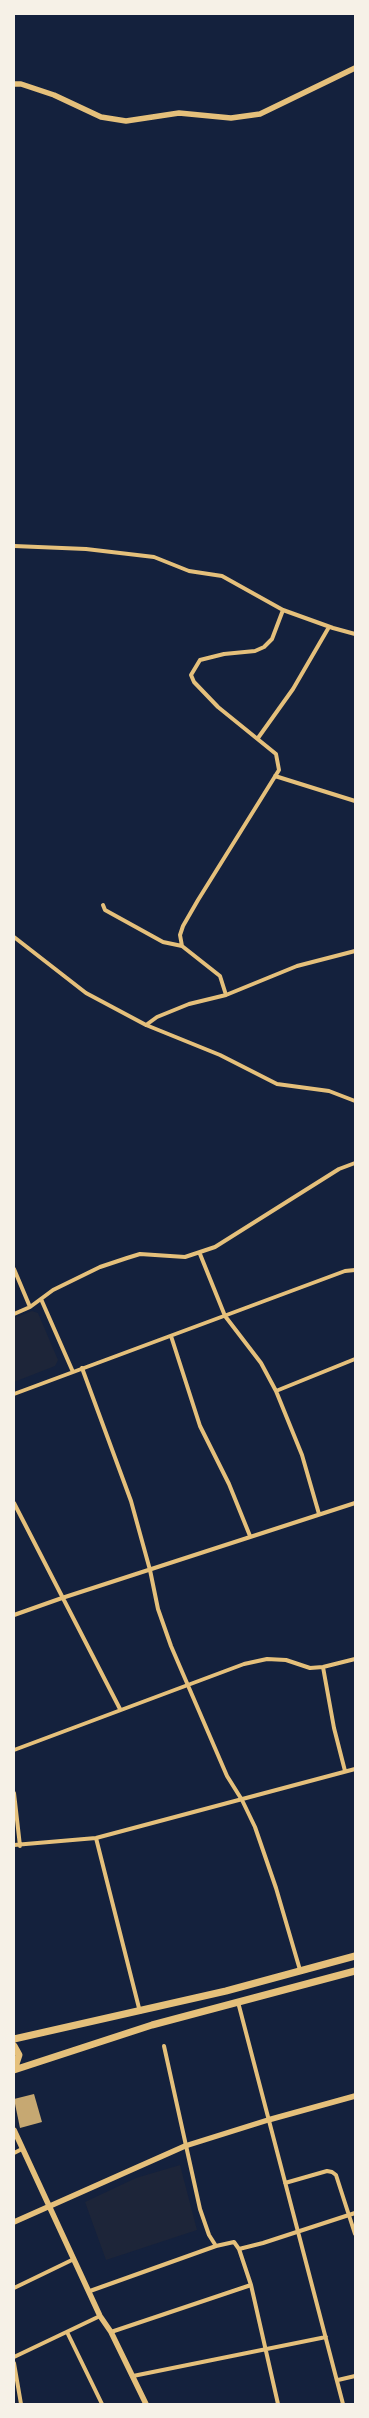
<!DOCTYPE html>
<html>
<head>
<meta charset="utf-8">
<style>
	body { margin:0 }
	#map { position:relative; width:369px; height:2418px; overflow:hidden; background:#14213d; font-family:"Source Serif 4",serif }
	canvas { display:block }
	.frame { position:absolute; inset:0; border:15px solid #f6f1e7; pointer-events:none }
</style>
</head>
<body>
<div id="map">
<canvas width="369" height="2418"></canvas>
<div class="frame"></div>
</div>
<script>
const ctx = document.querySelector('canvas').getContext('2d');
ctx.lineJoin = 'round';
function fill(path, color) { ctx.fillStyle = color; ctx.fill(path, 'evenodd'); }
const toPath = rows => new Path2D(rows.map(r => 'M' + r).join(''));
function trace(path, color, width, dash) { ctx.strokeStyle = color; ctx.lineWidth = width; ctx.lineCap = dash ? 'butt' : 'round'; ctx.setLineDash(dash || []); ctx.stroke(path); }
const green = toPath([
	[32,1311,38,1313,58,1360,55,1366,14,1382,14,1318],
	[180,2165,197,2230,106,2260,85,2202,136,2178]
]);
const building = toPath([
	[34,2094,42,2122,20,2128,14,2099]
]);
const minor = toPath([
	[14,546,86,549,154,557,189,571,222,576,283,610,333,628,355,634],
	[258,738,293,689,329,627],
	[275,776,355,801],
	[103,905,105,910,163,942,182,946],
	[14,937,86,993,146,1025,220,1055,277,1084,329,1091,355,1101],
	[226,995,220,976,182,946,180,935,183,926,198,900,279,770,276,754,218,707,194,682,191,675,200,660,224,654,255,651,264,647,272,639,283,610],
	[146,1025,157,1017,189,1004,226,995,297,966,355,951],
	[200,1254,225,1316,261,1363,276,1391,302,1455,319,1514],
	[14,1269,30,1307],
	[41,1299,73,1372],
	[14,1314,30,1307,53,1290,100,1267,127,1258,140,1254,185,1257,215,1247,339,1169,355,1163],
	[171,1336,200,1426,229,1484,250,1536],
	[82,1368,131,1501,150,1570,158,1609,171,1646,227,1776,242,1800,255,1827,276,1888,300,1970],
	[276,1391,355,1359],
	[14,1394,345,1271,355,1270],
	[14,1503,120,1709],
	[14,1615,62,1598,355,1503],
	[323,1667,334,1728,345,1771],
	[14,1750,244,1664,267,1659,286,1660,310,1668,323,1667,355,1659],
	[14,1793,20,1846],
	[96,1838,140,2012],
	[14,1845,96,1838,355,1769],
	[238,2002,343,2404],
	[164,2046,200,2209,209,2235,216,2246],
	[14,2153,22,2149],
	[285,2183,327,2171,332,2172,336,2175,355,2234],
	[239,2249,263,2243,355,2213],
	[14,2288,74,2259],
	[90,2291,216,2246,234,2242,239,2249,251,2285,278,2404],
	[67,2332,102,2404],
	[111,2332,251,2285],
	[14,2357,100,2316],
	[14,2363,21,2404],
	[133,2376,326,2337],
	[338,2380,355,2376]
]);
const tertiary = toPath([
	[14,84,21,84,54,95,101,117,126,121,179,113,231,118,260,114,355,68],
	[14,2130,100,2316,111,2332,146,2404],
	[14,2222,185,2146,268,2120,355,2096]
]);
const trunk = toPath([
	[14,2039,226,1991,355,1956],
	[14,2046,19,2055,14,2070],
	[14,2070,152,2025,355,1971]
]);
fill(green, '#1d2539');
fill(building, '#c6a872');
trace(minor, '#e5c07b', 4);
trace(tertiary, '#e5c07b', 5.5);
trace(trunk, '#e5c07b', 7);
</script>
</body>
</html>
